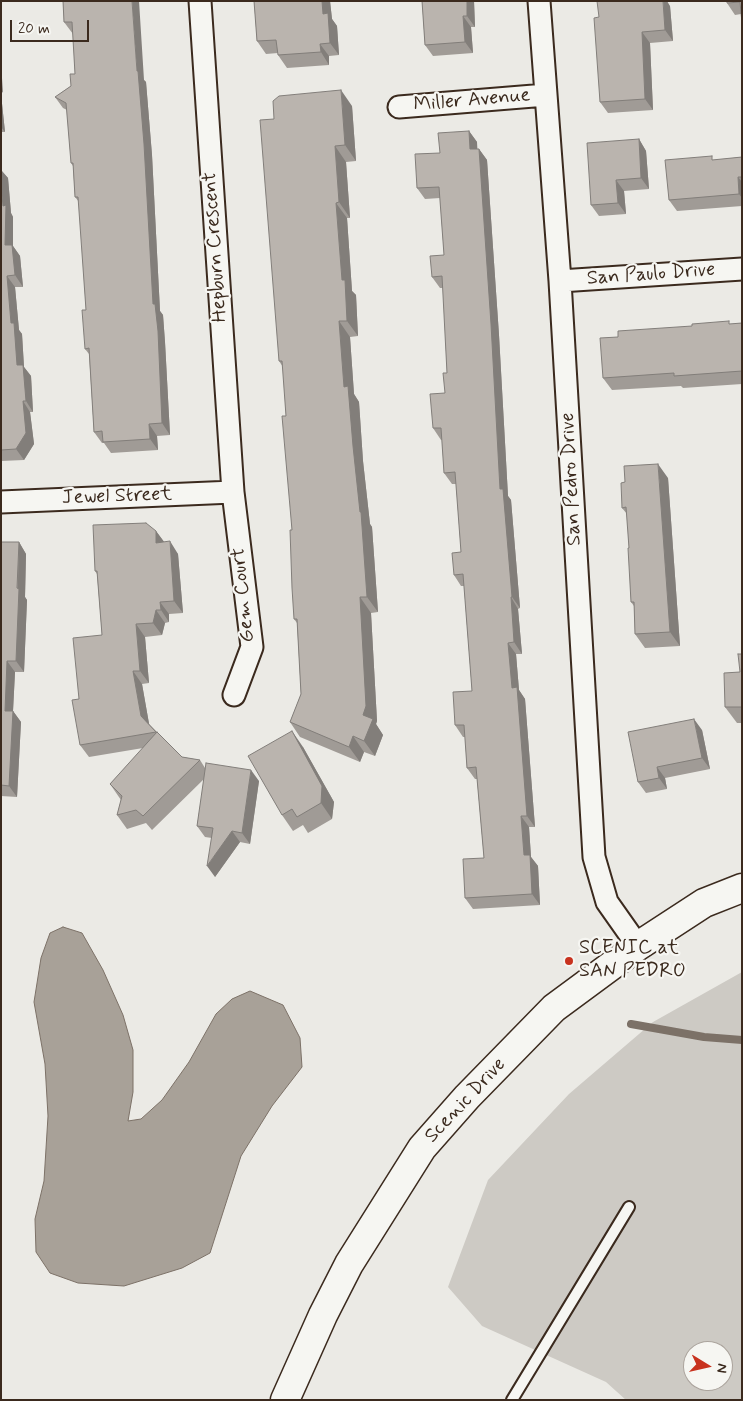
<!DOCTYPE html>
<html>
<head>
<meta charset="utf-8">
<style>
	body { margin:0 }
	#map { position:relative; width:743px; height:1401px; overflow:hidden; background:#ebeae5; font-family:Mynerve,sans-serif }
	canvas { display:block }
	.frame { position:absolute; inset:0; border:2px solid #3b2a1e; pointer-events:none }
	.north { position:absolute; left:683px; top:1341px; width:50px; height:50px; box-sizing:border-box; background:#f6f6f2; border:1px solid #aba49d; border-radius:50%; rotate:99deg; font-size:14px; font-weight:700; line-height:20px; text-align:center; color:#3b2a1e }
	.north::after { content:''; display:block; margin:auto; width:18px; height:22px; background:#c8321e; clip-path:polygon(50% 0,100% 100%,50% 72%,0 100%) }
	.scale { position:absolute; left:10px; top:20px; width:79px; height:22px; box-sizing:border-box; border:2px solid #3b2a1e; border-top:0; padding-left:6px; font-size:15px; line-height:18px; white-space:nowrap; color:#3b2a1e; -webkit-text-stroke:4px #f6f6f2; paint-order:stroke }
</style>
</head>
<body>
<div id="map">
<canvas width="743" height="1401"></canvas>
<div class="frame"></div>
<div class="north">N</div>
<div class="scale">20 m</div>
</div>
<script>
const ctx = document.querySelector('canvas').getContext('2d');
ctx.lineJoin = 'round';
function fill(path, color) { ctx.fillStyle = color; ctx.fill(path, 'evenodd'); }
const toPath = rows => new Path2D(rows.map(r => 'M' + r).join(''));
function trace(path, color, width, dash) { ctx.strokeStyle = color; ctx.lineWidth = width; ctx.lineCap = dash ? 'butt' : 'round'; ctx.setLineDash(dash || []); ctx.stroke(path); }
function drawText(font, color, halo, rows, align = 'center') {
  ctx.font = font + ' Mynerve,sans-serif'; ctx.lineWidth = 4.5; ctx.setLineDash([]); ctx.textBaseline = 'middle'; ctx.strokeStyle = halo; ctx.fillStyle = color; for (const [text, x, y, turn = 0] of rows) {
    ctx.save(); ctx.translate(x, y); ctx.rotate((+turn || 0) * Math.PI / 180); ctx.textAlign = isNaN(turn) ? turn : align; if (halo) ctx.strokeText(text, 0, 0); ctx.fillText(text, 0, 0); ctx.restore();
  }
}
const green = toPath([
	[742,972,742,1400,626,1400,606,1382,482,1326,448,1287,488,1180,569,1094,653,1022],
	[693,1351,723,1351,723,1381,693,1381]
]);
const water = toPath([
	[63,927,82,933,103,970,123,1015,133,1050,133,1092,128,1121,141,1119,162,1100,189,1062,216,1014,232,999,250,991,283,1005,300,1038,302,1067,272,1106,241,1156,210,1253,182,1268,124,1286,78,1283,50,1273,36,1252,35,1219,44,1181,48,1116,45,1064,34,1002,41,958,50,933,63,927]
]);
const stream = toPath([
	[631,1024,704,1037,742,1040]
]);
const lane = toPath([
	[512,1400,629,1207]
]);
const street = toPath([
	[200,1,233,492,252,647,234,695],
	[539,1,560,281,594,857,607,902,638,946],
	[399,107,546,95],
	[560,281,742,269],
	[1,502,233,492]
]);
const secondary = toPath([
	[285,1400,323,1315,349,1264,422,1148,467,1097,554,1008,638,946,704,903,742,888]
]);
const wall = toPath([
	[63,1,146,82,152,155,160,311,163,315,165,342,170,435,157,436,158,450,111,453,104,443,102,443,94,432,89,354,85,349,86,310,79,202,75,197,73,166,71,163,67,110,63,108,55,97,71,86,75,74,73,34,64,22],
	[254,1,330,1,332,19,337,26,339,55,329,56,329,65,287,68,278,55,278,53,266,54,257,41],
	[422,1,474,1,475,27,471,27,473,53,433,56,425,45],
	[742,1,741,14,735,15,727,3],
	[670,6,673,41,650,43,653,110,608,113,600,102,599,17],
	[1,94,5,132,1,132],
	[352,106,356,161,346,162,350,218,347,218,352,291,356,295,358,336,350,337,354,394,359,402,363,461,370,524,372,527,378,612,371,613,377,721,376,724,383,735,375,756,364,752,360,762,300,737,290,722,301,694,297,623,294,619,292,530,286,416,283,367,279,361,274,119],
	[469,131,477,142,477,149,479,149,487,160,499,335,508,496,511,500,520,608,518,609,522,654,516,654,519,690,525,699,535,827,529,827,531,857,538,866,540,905,473,909,465,898,484,858,477,779,475,779,467,768,465,737,463,737,455,725,472,691,464,586,461,586,454,575,461,552,456,484,452,484,444,473,442,440,441,440,433,428,445,393,447,373,443,288,440,288,432,277,444,255,440,198,425,199,417,188,440,153],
	[639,139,646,151,649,189,624,191,626,214,599,216,591,205],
	[742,157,742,206,677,211,669,200,715,160],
	[1,168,1,170,8,178,11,213,13,217,13,246,20,256,23,287,15,287,19,330,22,334,24,367,31,376,33,412,30,412,34,444,24,460,1,461],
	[742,323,742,384,683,388,681,386,612,390,603,378,618,337],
	[668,478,680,646,645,648,635,634,634,606,631,602,629,548,627,514,622,508],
	[156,531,164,542,178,554,183,613,169,614,169,622,165,623,162,635,145,637,149,683,142,684,149,724,182,757,200,760,205,768,259,781,250,844,240,842,215,877,212,838,205,837,197,826,204,779,152,830,146,823,127,829,117,815,121,800,110,784,143,748,89,757,80,745,79,699,102,635,97,574,95,571],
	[1,542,19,542,26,554,25,597,27,600,24,672,15,672,13,711,21,722,17,797,1,796],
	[742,654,742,723,737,723,725,707,740,672],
	[702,730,710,769,665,778,667,789,646,793,638,782],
	[303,747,334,802,332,819,308,833,303,825,293,831,282,815]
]);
const shadedWall = toPath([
	[132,1,139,1,144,80,146,82,152,155,160,311,163,315,165,342,170,435,162,423,153,304],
	[322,1,330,1,332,19,337,26,339,55,330,43,323,14],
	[467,1,474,1,475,27,467,16],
	[663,1,667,1,670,6,673,41,665,30],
	[463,16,471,27,473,53,465,42],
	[642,32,650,43,653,110,645,99],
	[320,44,329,56,329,65,321,52],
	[1,63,3,93,1,90],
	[341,90,352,106,356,161,345,145],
	[1,94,5,132,1,127],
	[469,131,477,142,478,160,470,149],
	[639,139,646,151,649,189,641,178],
	[335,146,346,162,350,218,339,202],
	[479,149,487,160,499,335,508,496,511,500,520,608,512,597,500,489],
	[1,168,1,170,8,178,11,213,13,217,13,246,20,256,23,287,15,275,5,245,1,185],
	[738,177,742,182,742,198,739,194],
	[616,180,624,191,626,214,618,203],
	[336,203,347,218,352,291,356,295,358,336,347,321,342,280],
	[7,276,15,287,19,330,22,334,24,367,31,376,33,412,26,401,17,365,11,323],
	[339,321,350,337,354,394,359,402,363,461,370,524,372,527,378,612,367,597,360,512,344,387],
	[23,401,30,412,34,444,24,460,16,449],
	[149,424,157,436,158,450,150,439],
	[658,464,668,478,680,646,670,632],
	[156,531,165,543,156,543],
	[170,541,178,554,183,613,174,601],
	[19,542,26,554,25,597,27,600,24,672,16,661],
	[360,597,371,613,377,721,376,724,383,735,375,756,364,741],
	[511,597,518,609,522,654,514,642],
	[160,602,169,614,169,622,161,610],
	[156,610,165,623,162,635,153,623],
	[136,624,145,637,149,683,140,671],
	[508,643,516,654,519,690,525,699,535,827,527,816,512,688],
	[7,661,15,672,13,711,21,722,17,797,9,786,5,711],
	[133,671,142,684,150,729,141,716],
	[694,719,702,730,710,769,702,758],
	[292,731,303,747,334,802,332,819,321,803],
	[353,736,364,752,360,762,349,747],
	[657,767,665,778,667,789,659,778],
	[251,770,259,781,250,844,242,833],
	[521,816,529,827,531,857,538,866,540,905,532,894,524,855],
	[232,831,240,842,215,877,207,866]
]);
const building = toPath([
	[63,1,132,1,137,71,138,71,144,144,153,304,155,304,158,331,162,423,149,424,150,439,103,442,102,431,94,432,89,348,85,349,82,310,86,310,78,197,75,197,73,163,71,163,66,103,55,97,71,86,70,74,75,74,72,22,64,22,63,1],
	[254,1,322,1,323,14,328,13,330,43,320,44,321,52,278,55,276,40,257,41,254,1],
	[422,1,467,1,467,16,463,16,465,42,425,45,422,1],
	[597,1,663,1,665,30,642,32,645,99,600,102,594,18,599,17,597,1],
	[727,1,742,1,742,23,740,2,727,3,727,1],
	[341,90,345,145,335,146,339,202,336,203,342,280,345,280,347,321,339,321,344,387,348,386,353,446,360,512,361,512,367,597,360,597,366,706,363,715,373,719,364,741,353,736,349,747,290,722,301,694,297,619,294,619,292,588,290,530,292,530,282,416,286,416,282,361,279,361,260,120,274,119,273,101,279,96,341,90],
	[469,131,470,149,479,149,491,324,500,489,503,489,512,597,511,597,514,642,508,643,512,688,517,687,527,816,521,816,524,855,530,855,532,894,465,898,463,859,484,858,476,767,467,768,464,725,455,725,453,692,472,691,463,574,454,575,452,553,461,552,455,472,444,473,441,428,433,428,430,394,445,393,443,373,447,373,442,276,432,277,430,256,444,255,439,187,417,188,415,154,440,153,438,133,469,131],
	[639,139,641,178,616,180,618,203,591,205,587,143,639,139],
	[712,156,712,160,742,157,742,177,738,177,739,194,669,200,665,160,712,156],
	[1,185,3,206,6,205,5,245,12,245,15,275,7,276,11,323,14,323,17,365,23,365,26,401,23,401,26,433,16,449,1,450,1,185],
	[729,321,729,324,742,323,742,371,674,376,674,373,603,378,600,338,618,337,618,331,692,326,692,324,729,321],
	[658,464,670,632,635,634,634,602,631,602,628,548,629,548,626,507,622,508,621,483,625,482,624,466,658,464],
	[146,523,156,531,156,543,170,541,174,601,160,602,161,610,156,610,153,623,136,624,140,671,133,671,141,716,156,732,80,745,72,700,79,699,73,638,102,635,97,571,95,571,93,525,146,523],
	[1,542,19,542,17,588,19,589,16,661,7,661,5,711,13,711,9,786,1,785,1,542],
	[738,654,742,654,742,707,725,707,724,673,740,672,738,654],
	[694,719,702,758,657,767,659,778,638,782,628,732,694,719],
	[292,731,322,786,321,803,297,817,292,809,282,815,248,756,292,731],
	[157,732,182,757,200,760,143,816,136,810,117,815,122,796,110,784,157,732],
	[206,763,251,770,242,833,232,831,207,866,213,828,197,826,206,763]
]);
const markers = [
	[569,961,5,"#c8321e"]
];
const streetNames = [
	["Miller Avenue",472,101,-5],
	["Hepburn Crescent",216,247,-94],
	["San Paulo Drive",651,275,-4],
	["San Pedro Drive",572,479,-93],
	["Jewel Street",117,497,-2],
	["Gem Court",244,595,-96],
	["Scenic Drive",466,1101,-47]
];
const poiNames = [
	["SCENIC at",579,949],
	["SAN PEDRO",579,972]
];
fill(green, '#cdcac4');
fill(water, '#a8a198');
trace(water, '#7c7167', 1);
trace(stream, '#7c7167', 8);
trace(lane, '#3b2a1e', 14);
trace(street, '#3b2a1e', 25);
trace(secondary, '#3b2a1e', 31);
trace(lane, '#f6f6f2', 10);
trace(street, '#f6f6f2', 21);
trace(secondary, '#f6f6f2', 28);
fill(wall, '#a09b96');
fill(shadedWall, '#827e7a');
fill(building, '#bab4ae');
trace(building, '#827e7a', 1);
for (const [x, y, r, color] of markers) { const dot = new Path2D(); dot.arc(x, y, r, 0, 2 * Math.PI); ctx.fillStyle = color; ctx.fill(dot); trace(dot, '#f6f6f2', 2); }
drawText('20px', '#3b2a1e', '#f6f6f2', streetNames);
drawText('20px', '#3b2a1e', '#f6f6f2', poiNames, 'left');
</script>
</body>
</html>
